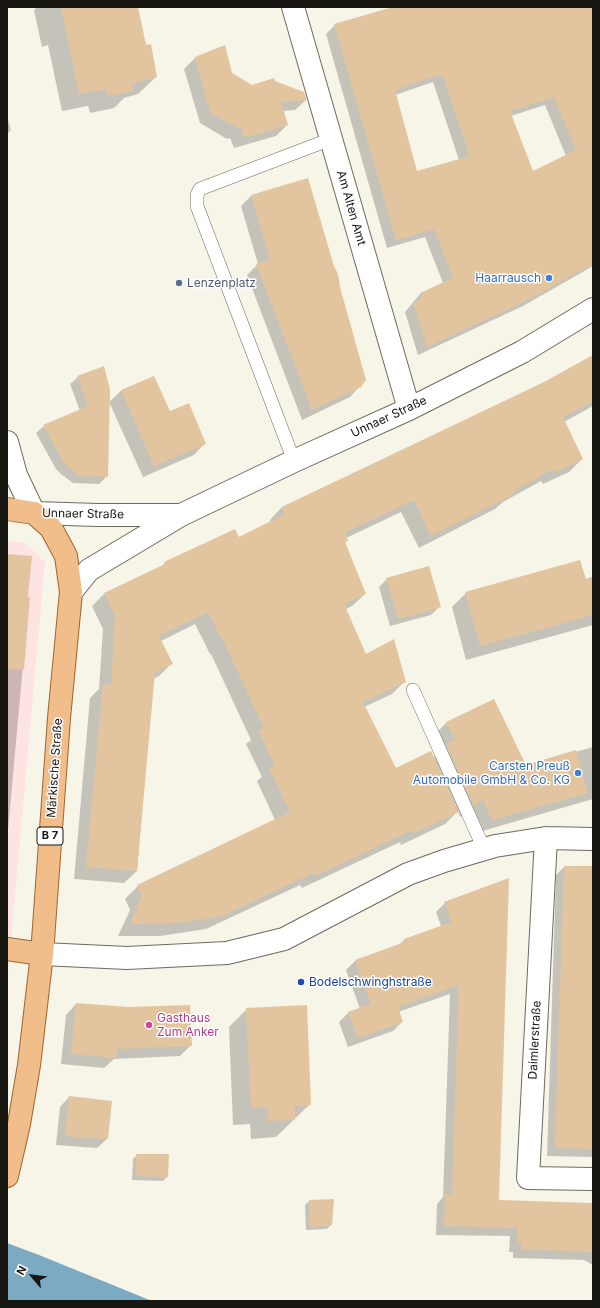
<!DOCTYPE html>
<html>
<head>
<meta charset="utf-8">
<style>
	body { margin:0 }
	#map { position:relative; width:600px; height:1308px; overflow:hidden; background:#f7f4e8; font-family:Inter,sans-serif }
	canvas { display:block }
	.frame { position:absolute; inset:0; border:8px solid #171611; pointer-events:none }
	.north { position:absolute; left:12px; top:1256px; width:40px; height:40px; -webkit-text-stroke:3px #fff; paint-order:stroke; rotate:298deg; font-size:11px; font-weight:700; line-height:16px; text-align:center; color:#171611 }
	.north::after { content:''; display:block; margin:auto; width:14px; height:18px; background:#171611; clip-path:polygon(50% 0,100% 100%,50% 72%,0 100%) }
</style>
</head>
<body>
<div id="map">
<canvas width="600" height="1308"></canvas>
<div class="frame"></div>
<div class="north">N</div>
</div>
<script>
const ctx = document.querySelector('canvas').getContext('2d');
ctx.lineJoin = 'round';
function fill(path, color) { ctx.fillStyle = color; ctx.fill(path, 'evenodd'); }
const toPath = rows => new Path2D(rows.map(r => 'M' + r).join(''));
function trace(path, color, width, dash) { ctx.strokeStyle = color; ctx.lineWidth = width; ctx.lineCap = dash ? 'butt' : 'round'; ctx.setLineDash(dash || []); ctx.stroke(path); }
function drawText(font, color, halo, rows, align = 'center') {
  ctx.font = font + ' Inter,sans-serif'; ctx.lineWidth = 3; ctx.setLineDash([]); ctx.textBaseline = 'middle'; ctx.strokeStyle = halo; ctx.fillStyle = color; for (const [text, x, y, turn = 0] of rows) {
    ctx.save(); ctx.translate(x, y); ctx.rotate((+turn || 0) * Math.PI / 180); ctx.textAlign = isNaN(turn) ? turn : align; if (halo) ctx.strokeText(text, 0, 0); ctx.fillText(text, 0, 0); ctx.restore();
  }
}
const commercial = toPath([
	[7,541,25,543,45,562,7,985]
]);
const water = toPath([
	[7,1243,39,1255,152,1301,7,1301]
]);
const shadow = toPath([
	[37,7,137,7,146,46,156,77,138,94,124,98,114,108,90,113,88,106,62,111,48,45,42,47,34,10],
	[399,7,593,7,593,266,523,306,418,355,405,312,420,294,443,283,425,237,387,248,326,34,335,25],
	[433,82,459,160,416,172,395,95],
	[545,105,566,156,533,172,511,116],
	[195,58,232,74,252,86,274,82,306,100,295,110,283,111,287,125,276,136,234,148,230,138,227,139,200,123,184,69],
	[7,116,11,130,7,134],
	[251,196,360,386,350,397,302,420,247,275,258,264,241,206],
	[593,355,593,406,564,422,582,459,569,472,543,484,541,481,503,502,495,509,419,548,401,512,346,538,347,541,344,543,365,594,352,606,346,609,366,656,405,681,392,694,364,707,395,769,433,758,441,750,434,735,447,722,526,766,593,747,593,799,479,832,470,812,460,817,458,811,445,824,401,845,400,842,302,888,300,885,206,929,160,936,118,936,130,910,125,899,138,886,275,820,257,781,262,777,246,744,251,740,211,654,210,654,195,624,161,641,172,663,159,676,153,679,137,871,124,883,74,879,90,698,99,689,103,629,92,606,105,593,161,567,165,563,235,530,239,539,271,523,270,520,282,507,544,383],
	[104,368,107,476,99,484,73,483,61,474,56,469,36,433,44,426,80,411,70,384,78,377],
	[154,377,169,412,205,443,194,455,143,477,109,402,121,391],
	[7,555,27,598,29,598,7,842],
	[593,577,593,625,466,660,452,607,466,593,586,581],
	[387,579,440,606,431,615,390,626,379,587],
	[564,867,593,867,593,1156,591,1157,547,1156,556,875],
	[508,879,498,1201,593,1204,593,1265,584,1260,513,1258,513,1252,509,1252,510,1236,436,1235,437,1204,443,1197,450,994,398,1012,402,1022,393,1031,348,1047,339,1022,348,1013,360,1009,346,970,355,961,399,945,404,940,441,926,436,912,445,903],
	[76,1004,191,1045,180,1056,114,1059,104,1068,61,1064,66,1015],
	[247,1009,310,1104,276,1137,251,1139,250,1124,233,1125,229,1027],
	[69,1097,107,1139,97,1148,56,1145,60,1107],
	[137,1155,167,1177,163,1181,132,1180,133,1159],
	[333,1200,331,1225,327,1229,306,1230,305,1205,309,1201]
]);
const building = toPath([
	[61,7,138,7,146,45,151,44,157,77,132,83,133,91,108,96,106,89,79,94],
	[393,7,593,7,593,264,533,297,427,347,413,302,422,298,420,293,453,278,434,229,396,240,334,24],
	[442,74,470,156,417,171,395,90],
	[554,97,576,150,533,171,510,111],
	[225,45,232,73,252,85,274,78,275,81,304,92,307,100,281,102,288,125,245,138,241,128,238,128,210,112,195,57],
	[308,178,334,266,338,274,340,287,366,380,361,387,312,410,256,264,270,260,251,195],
	[593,355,593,401,563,417,583,459,556,472,554,469,517,489,509,497,431,536,414,500,345,532,348,541,345,542,366,594,344,604,366,654,394,639,406,682,363,702,396,768,431,751,459,812,414,833,412,830,315,876,313,873,220,917,174,923,130,924,142,896,137,885,290,812,269,768,275,765,258,731,264,728,224,642,223,642,208,612,159,636,173,664,155,672,137,871,86,867,103,684,111,685,115,616,104,593,165,564,164,562,235,529,239,537,285,514,282,507,544,382],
	[104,366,110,389,108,477,80,476,68,467,63,461,43,425,88,406,77,376],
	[154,376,170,411,189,403,206,444,154,466,121,390],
	[7,554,32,556,28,597,30,597,24,670,7,669],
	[580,560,586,579,593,576,593,615,480,646,465,592],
	[429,566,441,607,398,619,386,578],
	[494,699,526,765,576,750,588,793,492,820,483,800,473,805,446,744,455,740,446,722],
	[564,866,593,866,593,1149,555,1148],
	[509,878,499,1200,593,1203,593,1252,521,1249,522,1243,518,1243,518,1228,444,1226,445,1194,452,1194,459,985,398,1007,403,1022,358,1038,348,1012,371,1004,355,960,405,942,404,939,452,922,444,902],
	[76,1003,128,1007,190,1005,192,1046,117,1049,116,1058,71,1054],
	[307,1005,311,1105,295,1106,295,1120,268,1121,267,1107,251,1108,246,1008],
	[69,1096,112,1101,108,1139,65,1136],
	[136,1154,169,1154,168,1177,136,1176],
	[334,1199,332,1225,310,1227,309,1200]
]);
const service = toPath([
	[294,461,197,206,197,195,200,189,331,139],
	[413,690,484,849]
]);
const minor = toPath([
	[293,7,409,409],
	[7,442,16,475,34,513,98,515,179,515],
	[71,592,89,570,181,515,294,461,409,409,522,352,593,309],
	[546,838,528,1178,593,1179],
	[42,954,127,958,227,953,284,939,408,874,444,861,495,846,546,838,593,839]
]);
const primary = toPath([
	[7,509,34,513,51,528,66,556,71,592,59,718,42,954,29,1065,19,1124,7,1176],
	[7,949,42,954]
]);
const markers = [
	[549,278,4,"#3f7fe0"],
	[179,283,4,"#5c6f8a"],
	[578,773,4,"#3f7fe0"],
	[301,982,4,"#1a4fb4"],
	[149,1025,4,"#d1479c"]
];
const shields = [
	[50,836,26]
];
const shieldNames = [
	["B 7",50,836]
];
const streetNames = [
	["Am Alten Amt",351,208,74],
	["Unnaer Straße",389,417,-25],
	["Unnaer Straße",83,514,1],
	["Märkische Straße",55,768,-86],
	["Daimlerstraße",535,1040,-87]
];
const shopNames = [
	["Haarrausch",541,278],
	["Carsten Preuß",570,766],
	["Automobile GmbH & Co. KG",570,780]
];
const serviceNames = [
	["Lenzenplatz",187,283]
];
const transitNames = [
	["Bodelschwinghstraße",309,982]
];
const hotelNames = [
	["Gasthaus",157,1018],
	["Zum Anker",157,1032]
];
fill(commercial, '#fee3e3');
fill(water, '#7baac2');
fill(shadow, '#0003');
fill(building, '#e2c59e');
trace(service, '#6d6a5f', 14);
trace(minor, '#6d6a5f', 24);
trace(primary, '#9f662e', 24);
trace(service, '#fff', 13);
trace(minor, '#fff', 22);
trace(primary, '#f1bd8b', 22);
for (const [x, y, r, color] of markers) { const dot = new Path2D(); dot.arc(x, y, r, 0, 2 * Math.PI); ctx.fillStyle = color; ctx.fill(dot); trace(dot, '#fff', 1.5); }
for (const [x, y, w] of shields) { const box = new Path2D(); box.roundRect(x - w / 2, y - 9, w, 18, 3); ctx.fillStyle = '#fff'; ctx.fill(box); trace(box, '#171611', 1); }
drawText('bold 11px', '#171611', null, shieldNames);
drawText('12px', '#171611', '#fff', streetNames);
drawText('12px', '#366cbe', '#fff', shopNames, 'right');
drawText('12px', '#4e5e75', '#fff', serviceNames, 'left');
drawText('12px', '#164399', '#fff', transitNames, 'left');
drawText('12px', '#b23c85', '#fff', hotelNames, 'left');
</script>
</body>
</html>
